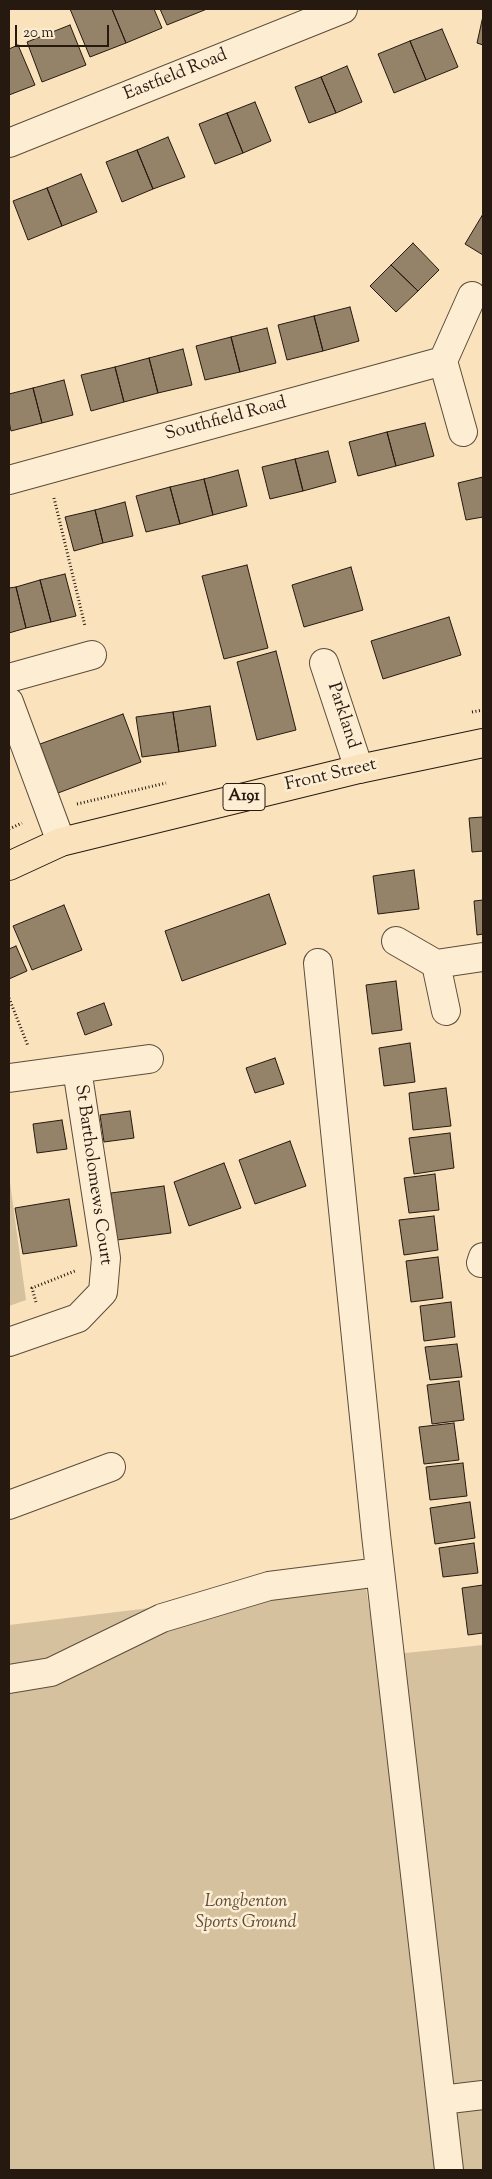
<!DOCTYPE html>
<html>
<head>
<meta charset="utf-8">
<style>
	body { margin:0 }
	#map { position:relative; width:492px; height:2179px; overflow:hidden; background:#fae3bc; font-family:"Sorts Mill Goudy",serif }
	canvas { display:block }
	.frame { position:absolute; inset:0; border:10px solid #261910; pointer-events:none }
	.scale { position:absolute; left:15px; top:25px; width:94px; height:22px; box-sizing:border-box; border:2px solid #261910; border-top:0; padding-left:6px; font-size:15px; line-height:18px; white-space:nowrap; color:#261910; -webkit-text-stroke:4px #fcedd3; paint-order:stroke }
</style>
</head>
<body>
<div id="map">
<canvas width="492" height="2179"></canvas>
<div class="frame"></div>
<div class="scale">20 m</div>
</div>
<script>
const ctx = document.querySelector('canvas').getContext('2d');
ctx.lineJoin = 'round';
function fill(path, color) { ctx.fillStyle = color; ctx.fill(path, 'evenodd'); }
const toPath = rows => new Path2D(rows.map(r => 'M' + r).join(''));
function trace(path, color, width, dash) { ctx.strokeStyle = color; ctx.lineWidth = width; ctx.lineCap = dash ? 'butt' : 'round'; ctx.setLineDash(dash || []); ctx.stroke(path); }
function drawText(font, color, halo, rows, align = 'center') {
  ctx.font = font + ' "Sorts Mill Goudy",serif'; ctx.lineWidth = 5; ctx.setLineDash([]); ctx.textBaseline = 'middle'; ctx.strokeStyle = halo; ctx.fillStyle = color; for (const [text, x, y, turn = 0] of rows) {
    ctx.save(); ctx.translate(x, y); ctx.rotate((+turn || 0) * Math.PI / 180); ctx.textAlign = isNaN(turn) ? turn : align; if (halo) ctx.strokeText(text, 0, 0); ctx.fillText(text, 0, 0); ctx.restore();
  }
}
const green = toPath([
	[9,1175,26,1300,9,1306],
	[365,1582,377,1656,483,1645,483,2170,9,2170,9,1625]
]);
const building = toPath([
	[70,9,112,9,126,43,90,57,70,9],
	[112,9,154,9,162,28,126,43,112,9],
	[160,9,207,9,167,25,160,9],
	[483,16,483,45,477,43,483,16],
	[70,25,86,65,42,82,27,42,70,25],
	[442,29,458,67,426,80,410,41,442,29],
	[410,41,426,80,394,93,378,54,410,41],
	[18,45,35,85,9,95,9,49,18,45],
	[347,66,362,102,336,113,321,77,347,66],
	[321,77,336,113,309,123,295,87,321,77],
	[255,102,271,141,243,153,227,113,255,102],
	[227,113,243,153,215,164,199,124,227,113],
	[168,137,185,177,153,189,137,150,168,137],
	[137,150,153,189,122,202,106,162,137,150],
	[81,174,97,212,62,226,47,188,81,174],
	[47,188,62,226,28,240,13,201,47,188],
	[483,214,483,255,465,244,483,214],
	[413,243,439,270,418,291,391,265,413,243],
	[391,265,418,291,396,312,370,286,391,265],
	[350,307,359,341,323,351,314,316,350,307],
	[314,316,323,351,287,360,278,325,314,316],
	[267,328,276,363,240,372,231,337,267,328],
	[231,337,240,372,205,380,196,346,231,337],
	[183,349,192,385,158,393,149,358,183,349],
	[149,358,158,393,124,402,115,367,149,358],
	[115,367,124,402,91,411,81,375,115,367],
	[64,380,73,415,42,423,33,388,64,380],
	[33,388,42,423,11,431,9,421,9,394,33,388],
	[425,423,434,456,396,466,387,432,425,423],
	[387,432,396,466,358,476,349,442,387,432],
	[328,451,336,482,303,491,295,459,328,451],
	[295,459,303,491,270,499,262,467,295,459],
	[238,470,247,506,213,515,204,479,238,470],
	[483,477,483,517,466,520,458,483,483,477],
	[204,479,213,515,180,524,170,487,204,479],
	[170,487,180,524,146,532,136,496,170,487],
	[125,502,133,536,103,543,95,510,125,502],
	[95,510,103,543,74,551,65,517,95,510],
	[247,565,268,648,224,659,202,576,247,565],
	[351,567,363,610,304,627,292,585,351,567],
	[65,574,76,616,51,622,40,580,65,574],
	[40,580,51,622,26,628,16,587,40,580],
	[16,587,26,628,9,633,9,588,16,587],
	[449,617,461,655,383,679,371,641,449,617],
	[276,651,296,730,257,740,237,662,276,651],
	[210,706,216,746,179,752,173,712,210,706],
	[173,712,179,752,142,757,136,717,173,712],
	[123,714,141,762,58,793,40,744,123,714],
	[483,817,483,851,472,852,469,818,483,817],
	[414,870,419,909,378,914,373,876,414,870],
	[269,894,286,944,182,981,165,931,269,894],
	[483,900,483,934,477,935,474,901,483,900],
	[64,905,82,950,32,970,13,926,64,905],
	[16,946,27,971,9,979,9,949,16,946],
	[396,981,402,1030,372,1034,366,985,396,981],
	[104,1003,112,1025,85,1035,77,1013,104,1003],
	[410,1043,415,1082,384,1086,379,1048,410,1043],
	[275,1058,284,1084,255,1093,246,1068,275,1058],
	[446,1088,451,1126,413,1130,409,1093,446,1088],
	[130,1111,134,1138,104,1142,100,1115,130,1111],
	[62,1120,67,1149,37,1153,33,1124,62,1120],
	[450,1133,454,1168,414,1174,409,1138,450,1133],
	[290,1141,306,1186,255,1204,239,1160,290,1141],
	[224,1163,241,1208,189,1226,174,1182,224,1163],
	[435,1174,439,1210,409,1213,404,1178,435,1174],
	[164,1186,171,1233,117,1240,111,1193,164,1186],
	[69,1199,77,1246,23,1254,15,1208,69,1199],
	[434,1216,438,1250,404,1255,399,1220,434,1216],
	[438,1257,443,1298,411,1302,406,1261,438,1257],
	[451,1302,455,1337,424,1341,420,1306,451,1302],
	[457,1344,462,1377,430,1380,425,1347,457,1344],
	[459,1381,464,1420,432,1424,427,1385,459,1381],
	[454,1423,459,1460,424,1464,419,1427,454,1423],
	[463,1463,467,1496,430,1500,426,1467,463,1463],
	[470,1502,475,1538,435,1544,430,1508,470,1502],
	[474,1543,478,1573,443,1577,439,1548,474,1543],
	[483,1585,483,1633,468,1635,462,1588,483,1585]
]);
const path = toPath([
	[54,498,85,626],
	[472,712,483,710],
	[77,804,166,783],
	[9,829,22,823],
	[9,998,28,1046],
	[36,1302,32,1288,75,1271]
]);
const minor = toPath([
	[9,143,343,9],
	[443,361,472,296],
	[9,480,443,361,463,432],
	[324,663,359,769],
	[9,678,92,655],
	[9,702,61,842],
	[396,941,436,964,446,1011],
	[318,963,376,1535,449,2170],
	[436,964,483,957],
	[9,1078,149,1059],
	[481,1263,483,1257],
	[9,1342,78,1318,103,1292,106,1258,77,1069],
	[9,1505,111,1467],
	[9,1679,51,1672,162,1618,269,1586,380,1572],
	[441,2100,483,2095]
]);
const major = toPath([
	[9,866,61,842,359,769,483,743]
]);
const shields = [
	[244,797,42]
];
const shieldNames = [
	["A191",244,797]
];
const streetNames = [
	["Eastfield Road",176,76,-22],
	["Southfield Road",226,420,-15],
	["Parkland",342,716,72],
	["Front Street",331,776,-13],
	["St Bartholomews Court",92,1175,82]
];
const parkNames = [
	["Longbenton",246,1903],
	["Sports Ground",246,1924]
];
fill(green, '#d6c19f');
fill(building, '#948269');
trace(building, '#261910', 1);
trace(minor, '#5b4c3b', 30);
trace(major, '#261910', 30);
trace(path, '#261910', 3, [1, 2.5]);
trace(minor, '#fcedd3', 28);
trace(major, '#fae3bc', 28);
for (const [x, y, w] of shields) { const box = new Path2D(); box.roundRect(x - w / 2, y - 13.5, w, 27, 4); ctx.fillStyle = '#fcedd3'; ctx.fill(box); trace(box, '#261910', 1); }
drawText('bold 16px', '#261910', null, shieldNames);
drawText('18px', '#261910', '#fcedd3', streetNames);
drawText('italic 18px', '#5b4b3b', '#fcedd3', parkNames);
</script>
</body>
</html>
